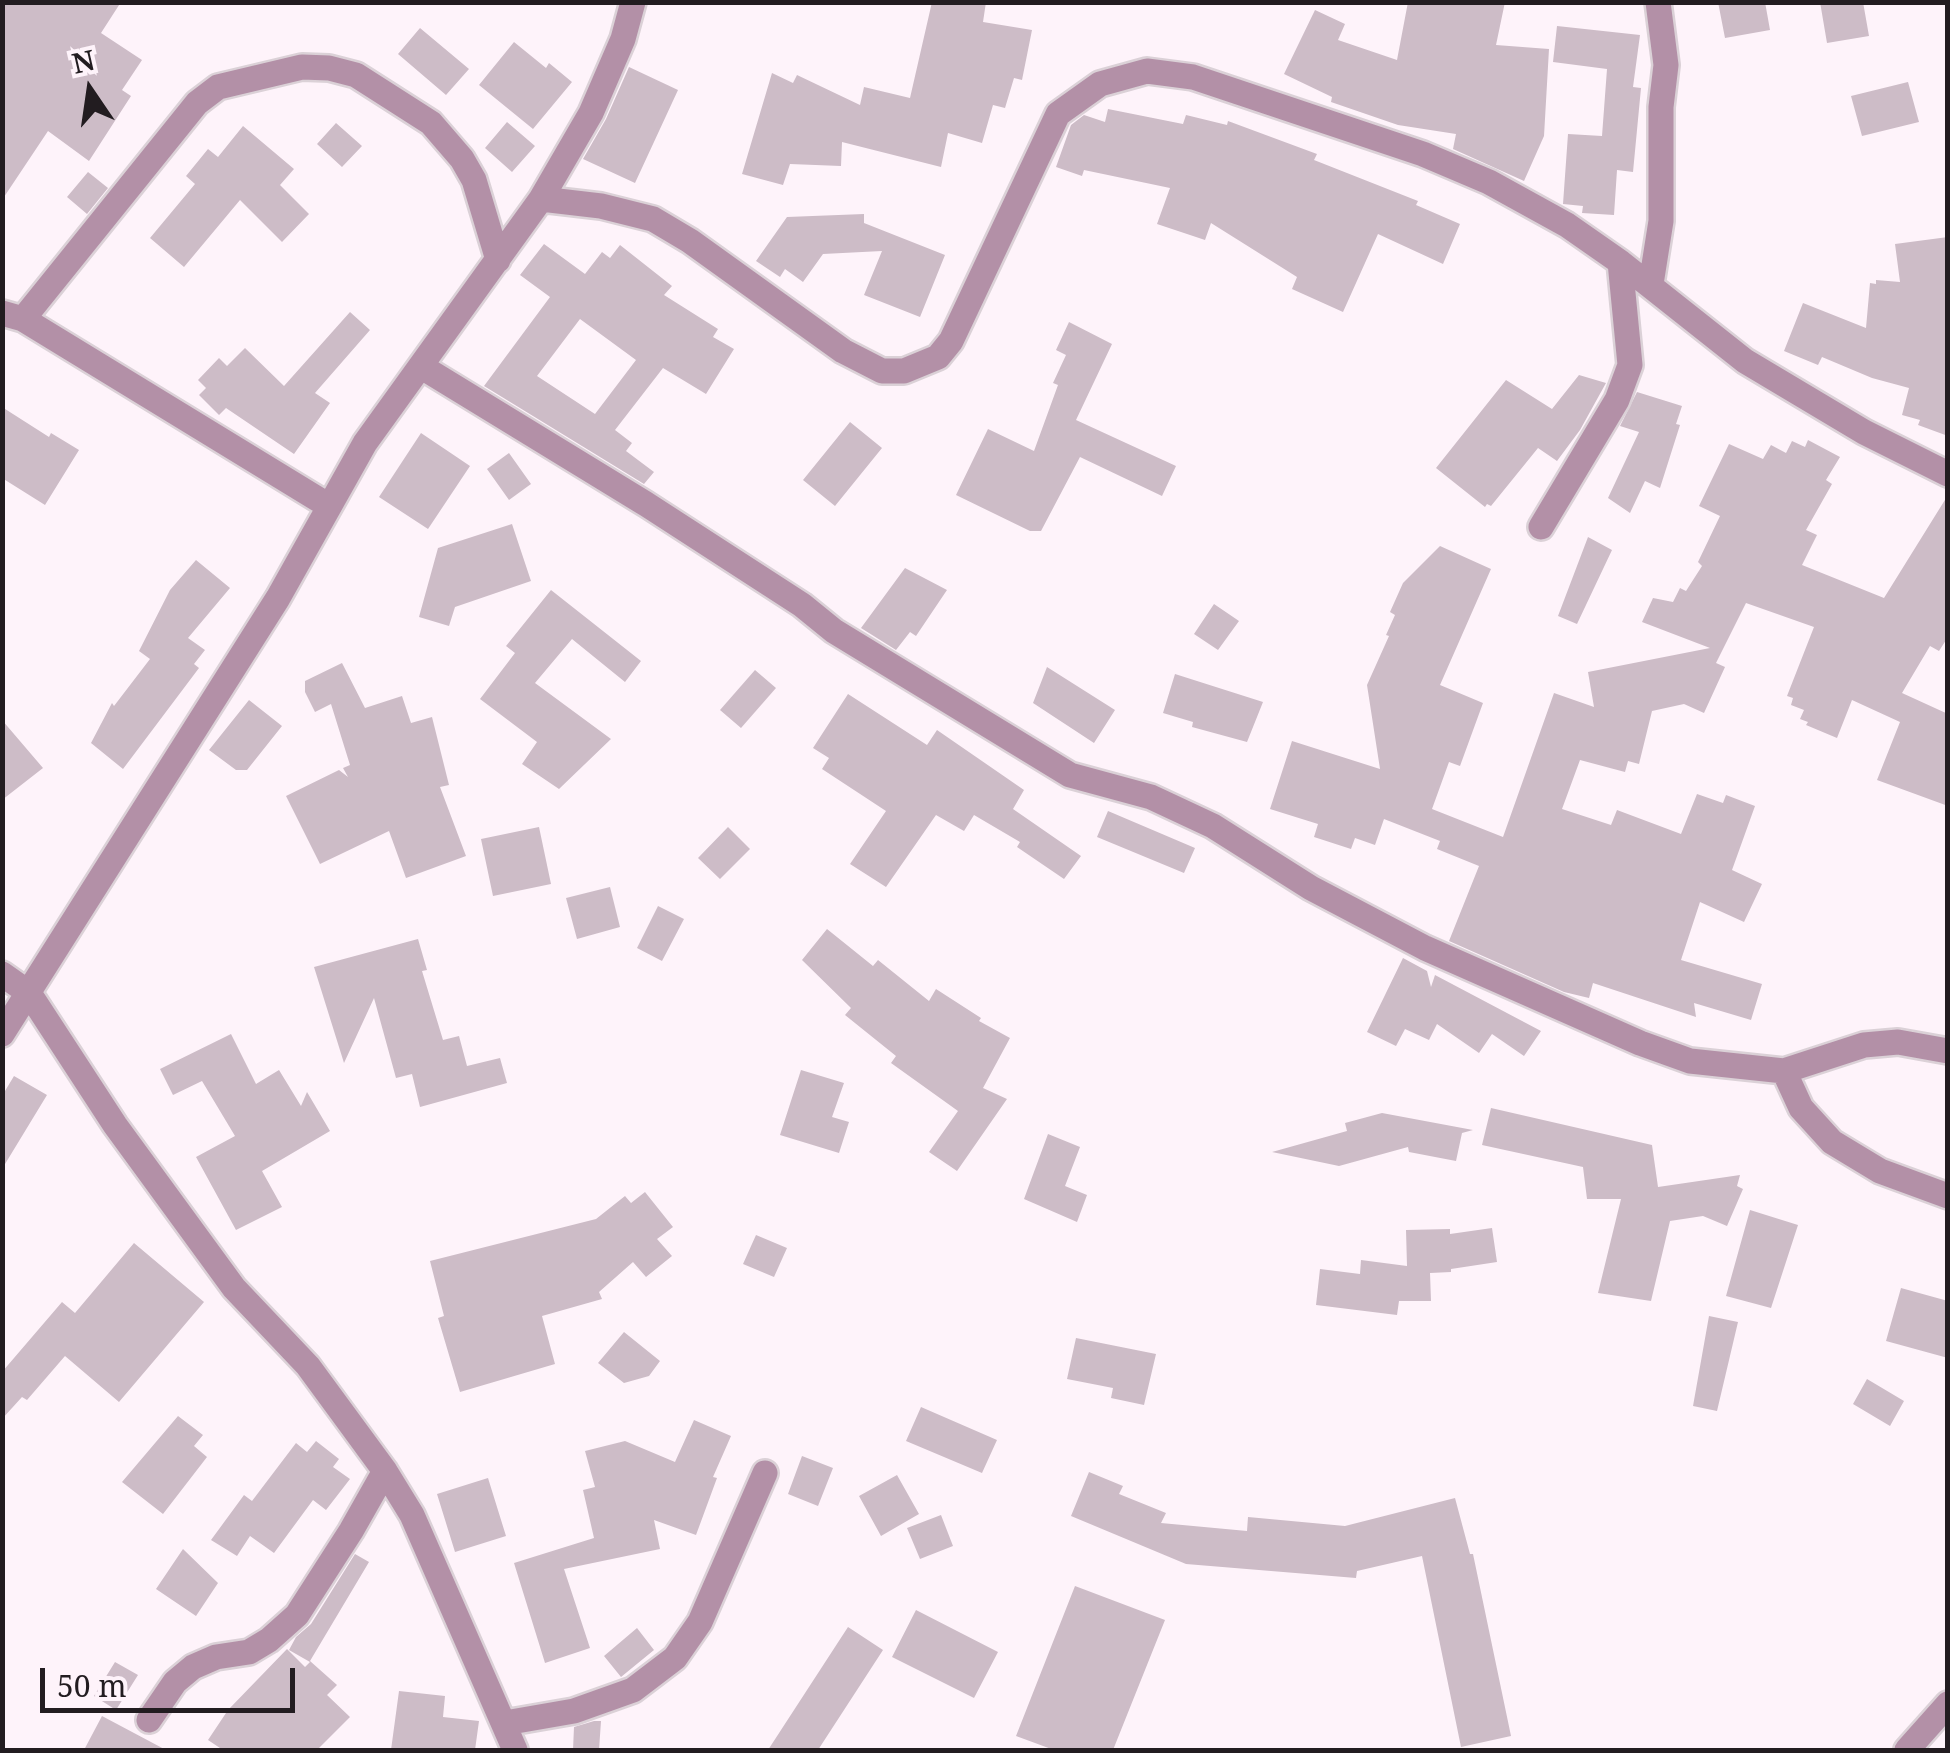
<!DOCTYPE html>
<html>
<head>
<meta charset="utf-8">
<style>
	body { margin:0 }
	#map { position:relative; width:1950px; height:1753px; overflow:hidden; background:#fef3fa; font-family:"Noto Serif",serif }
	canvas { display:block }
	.frame { position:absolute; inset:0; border:5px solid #221c20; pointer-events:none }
	.north { position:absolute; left:40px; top:40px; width:100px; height:100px; -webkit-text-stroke:8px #fef3fa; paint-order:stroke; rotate:347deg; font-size:28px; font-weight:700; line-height:40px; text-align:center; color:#221c20 }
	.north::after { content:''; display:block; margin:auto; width:35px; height:45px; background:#221c20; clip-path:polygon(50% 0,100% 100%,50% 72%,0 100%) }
	.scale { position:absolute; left:40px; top:1668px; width:255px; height:45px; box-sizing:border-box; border:5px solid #221c20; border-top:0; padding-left:12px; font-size:30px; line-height:35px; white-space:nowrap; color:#221c20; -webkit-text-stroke:8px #fef3fa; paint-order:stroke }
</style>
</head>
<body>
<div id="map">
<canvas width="1950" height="1753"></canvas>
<div class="frame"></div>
<div class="north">N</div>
<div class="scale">50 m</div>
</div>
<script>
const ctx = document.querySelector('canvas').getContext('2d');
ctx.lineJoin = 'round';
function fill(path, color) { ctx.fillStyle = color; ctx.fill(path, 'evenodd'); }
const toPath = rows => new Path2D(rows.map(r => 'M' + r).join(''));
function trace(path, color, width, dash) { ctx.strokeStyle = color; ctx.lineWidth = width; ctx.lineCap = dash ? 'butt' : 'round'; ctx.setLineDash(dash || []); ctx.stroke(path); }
const building = toPath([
	[2,2,121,2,101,33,142,60,122,90,131,96,89,161,48,131,2,200],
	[932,2,986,2,983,22,1032,30,1022,80,1014,78,1005,108,993,105,982,143,948,133,941,167,842,142,841,166,790,164,783,185,742,174,772,73,793,83,797,75,860,105,864,87,910,98],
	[1408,2,1505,2,1496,45,1549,49,1544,136,1524,181,1453,149,1456,134,1398,125,1331,102,1332,97,1284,74,1315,10,1345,24,1338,40,1397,60],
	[1718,2,1765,2,1770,30,1725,38],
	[1820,2,1863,2,1869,36,1827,43],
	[1557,26,1640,35,1633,87,1641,88,1633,172,1617,170,1614,215,1582,213,1583,206,1563,204,1568,134,1602,136,1607,69,1553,62],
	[420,28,469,69,446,95,398,54],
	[514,42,546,68,549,63,572,82,533,129,479,85],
	[629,67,678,90,635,183,583,159,606,119],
	[1908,82,1919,122,1862,136,1851,96],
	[1108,109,1183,124,1186,115,1227,125,1228,121,1317,154,1314,160,1418,201,1416,205,1460,224,1443,264,1378,234,1343,312,1292,289,1297,277,1211,223,1205,240,1157,224,1170,188,1084,170,1082,176,1056,167,1071,125,1084,115,1105,122],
	[507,122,535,146,512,172,485,148],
	[336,123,362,146,342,167,317,144],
	[243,126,294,169,280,185,309,214,282,242,240,200,184,267,150,238,195,184,186,176,208,149,218,157],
	[88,172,108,188,87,214,67,197],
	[864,214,864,223,945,255,920,317,864,295,882,251,823,254,803,282,785,269,780,277,756,261,787,217],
	[1948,237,1948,436,1918,425,1920,420,1902,415,1909,388,1872,378,1822,357,1818,365,1784,351,1803,303,1866,328,1870,283,1876,284,1876,280,1900,282,1895,244],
	[544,244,585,274,602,252,610,258,620,245,672,286,664,295,718,329,713,337,734,349,706,394,663,368,615,430,632,443,626,451,654,472,644,484,484,386,550,297,520,275],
	[580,319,636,360,595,414,537,376],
	[350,312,370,330,315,393,330,403,294,454,226,408,219,415,199,395,206,388,198,380,219,358,227,366,245,348,284,386],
	[1069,322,1112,344,1076,420,1176,466,1162,496,1080,457,1041,531,1030,531,956,495,988,429,1034,451,1058,385,1053,383,1066,355,1056,350],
	[1579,375,1606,383,1580,430,1557,461,1538,448,1491,506,1487,504,1485,507,1436,468,1506,380,1552,409],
	[1637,392,1682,406,1676,424,1680,425,1660,488,1645,481,1630,513,1608,498,1639,432,1620,426],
	[2,407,49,437,51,433,79,450,45,505,2,478],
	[850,422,882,448,835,506,803,480],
	[421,433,470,466,428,529,379,497],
	[1808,440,1840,457,1826,480,1832,484,1806,530,1817,535,1802,565,1884,598,1948,495,1948,637,1939,651,1930,646,1902,693,1948,714,1948,806,1877,780,1900,722,1852,700,1837,738,1806,725,1808,722,1800,719,1804,710,1791,705,1793,698,1787,696,1814,627,1746,603,1716,663,1725,667,1704,713,1684,704,1652,711,1639,764,1628,761,1625,772,1580,760,1562,809,1611,825,1617,810,1681,834,1697,794,1723,803,1726,795,1755,806,1732,870,1762,884,1744,922,1700,902,1681,960,1762,984,1751,1020,1694,1003,1696,1017,1593,983,1589,998,1564,992,1449,941,1479,866,1437,849,1440,841,1384,819,1375,845,1355,838,1351,849,1314,837,1318,824,1270,809,1292,741,1380,769,1367,685,1389,636,1386,635,1395,615,1390,612,1403,583,1440,546,1491,569,1440,685,1483,703,1460,766,1449,762,1432,809,1503,837,1554,693,1594,707,1588,672,1710,648,1642,622,1653,598,1673,602,1680,588,1686,591,1702,566,1698,562,1720,516,1699,506,1729,444,1763,459,1771,445,1786,453,1792,441,1805,447],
	[509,453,531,484,509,500,487,469],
	[512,524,531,581,455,607,449,626,419,617,438,548],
	[1588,537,1612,550,1577,624,1558,616],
	[196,560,230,588,188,638,205,650,194,664,199,668,123,769,91,743,112,703,114,706,150,659,139,651,170,590],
	[905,568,947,590,916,636,910,632,896,650,861,628],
	[551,590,641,661,625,682,572,639,535,683,611,739,559,789,522,764,537,742,480,699,515,653,506,646],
	[1214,604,1239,621,1218,650,1194,634],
	[342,663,365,708,402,696,411,723,432,717,449,785,440,787,466,856,406,878,389,831,320,864,286,796,339,770,348,777,343,768,350,765,331,704,315,712,305,692,305,681],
	[1047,667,1115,710,1094,743,1033,703],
	[755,670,776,688,741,728,720,710],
	[1175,674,1263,702,1247,742,1192,727,1193,722,1163,713],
	[848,694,927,745,937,730,1024,790,1013,809,1081,856,1064,879,1017,847,1020,842,974,815,964,831,936,815,886,887,850,864,886,811,822,769,829,758,813,748],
	[249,700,282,726,247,770,236,770,209,750],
	[2,720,43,768,2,800],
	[1108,811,1195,848,1184,873,1097,837],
	[539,827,551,884,493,896,481,839],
	[728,827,750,849,720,879,698,858],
	[610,887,620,927,577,939,566,898],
	[658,906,684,919,662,961,637,948],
	[827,929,873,966,878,960,929,1001,936,989,981,1018,979,1021,1010,1038,983,1088,1007,1099,957,1171,929,1152,958,1111,891,1063,896,1056,845,1015,851,1008,802,960],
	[418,939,427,970,422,971,443,1040,459,1036,467,1066,500,1058,507,1083,420,1107,412,1074,396,1078,374,998,344,1063,314,967],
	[1403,958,1427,971,1431,987,1435,975,1541,1031,1524,1056,1492,1034,1479,1053,1437,1024,1429,1040,1405,1029,1396,1046,1367,1032],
	[231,1034,256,1084,279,1070,301,1106,307,1092,330,1131,262,1171,282,1207,236,1230,196,1157,235,1136,202,1081,173,1095,160,1069],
	[801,1070,844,1083,832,1117,849,1122,839,1153,780,1135],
	[14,1076,47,1095,2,1169,2,1096],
	[1491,1108,1652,1145,1658,1187,1740,1175,1737,1186,1743,1189,1727,1226,1703,1216,1670,1221,1651,1301,1598,1293,1621,1199,1587,1199,1583,1167,1482,1145],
	[1382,1113,1473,1130,1462,1133,1456,1161,1409,1152,1408,1147,1339,1166,1272,1152,1347,1131,1345,1123],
	[1048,1134,1080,1147,1065,1186,1087,1195,1077,1222,1024,1199],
	[645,1192,673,1227,657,1239,672,1256,646,1277,633,1262,599,1292,602,1299,542,1316,555,1364,460,1392,438,1318,444,1316,430,1261,596,1219,625,1196,631,1203],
	[1750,1210,1798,1225,1771,1308,1726,1296],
	[1492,1228,1497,1262,1451,1269,1451,1272,1430,1273,1431,1301,1399,1301,1397,1315,1316,1305,1320,1269,1360,1274,1361,1260,1407,1266,1406,1230,1450,1229,1450,1234],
	[756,1235,787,1248,774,1277,743,1264],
	[134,1243,204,1302,119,1402,65,1356,27,1400,22,1397,2,1419,2,1372,62,1302,75,1313],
	[1901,1288,1948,1301,1948,1358,1886,1341],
	[1709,1316,1738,1322,1717,1411,1693,1406],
	[624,1332,660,1361,649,1376,624,1383,598,1363],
	[1076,1338,1156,1354,1144,1405,1111,1398,1113,1388,1067,1379],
	[1867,1379,1904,1401,1890,1426,1853,1404],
	[921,1407,997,1440,982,1473,906,1441],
	[178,1416,203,1435,194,1446,207,1457,163,1514,122,1482],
	[694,1420,731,1436,713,1477,717,1478,696,1535,654,1520,660,1549,564,1569,590,1648,545,1663,514,1563,594,1538,583,1490,595,1487,585,1451,625,1441,675,1462],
	[316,1441,339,1459,333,1467,350,1479,326,1510,313,1500,274,1553,250,1536,237,1556,211,1540,244,1495,252,1501,296,1443,307,1452],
	[802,1456,833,1468,818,1506,788,1494],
	[1089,1472,1123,1486,1119,1494,1166,1513,1161,1523,1247,1531,1248,1517,1345,1526,1455,1498,1470,1554,1473,1554,1511,1736,1461,1747,1422,1556,1357,1571,1356,1578,1186,1564,1071,1516],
	[897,1475,919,1514,881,1536,859,1496],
	[488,1478,506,1536,455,1552,437,1494],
	[941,1515,953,1546,920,1559,907,1528],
	[183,1549,218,1583,196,1616,156,1589],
	[355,1554,369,1562,310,1661,337,1685,327,1695,350,1717,317,1750,223,1750,208,1740,228,1710,287,1649,305,1667,310,1662,289,1650,296,1637,311,1624],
	[1075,1586,1165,1620,1113,1750,1054,1750,1016,1736],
	[916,1610,998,1652,974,1698,892,1657],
	[848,1627,883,1650,818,1750,768,1750],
	[637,1628,654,1650,621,1677,604,1656],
	[115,1662,138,1675,116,1710,94,1696],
	[399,1691,445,1696,443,1717,479,1721,475,1750,391,1750],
	[102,1716,166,1750,84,1750],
	[594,1721,601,1721,599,1750,573,1750,574,1727]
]);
const minor = toPath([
	[541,199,601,206,653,219,690,241,843,351,882,371,904,371,938,357,951,341,1058,114,1100,84,1147,71,1193,77,1423,154,1489,182,1567,225,1620,262,1745,361,1864,432,1948,474],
	[1651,284,1661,221,1661,107,1666,65,1658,2],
	[2,313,23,319,329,506],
	[23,319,197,103,218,87,302,67,329,68,356,75,431,123,462,159,474,180,498,260],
	[422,367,646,504,802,605,834,631,1070,775,1151,797,1213,826,1311,888,1425,948,1640,1043,1690,1061,1784,1071,1864,1045,1898,1042,1948,1051],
	[1541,527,1617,400,1630,365,1620,262],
	[2,974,29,993,115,1125,234,1288,308,1366,385,1471,412,1515,515,1750],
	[2,1034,278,598,365,443,541,199,591,113,623,39,633,2],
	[1784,1071,1801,1108,1832,1142,1880,1171,1948,1196],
	[149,1720,175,1682,193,1667,216,1657,249,1652,269,1640,297,1615,351,1531,385,1471],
	[505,1723,574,1711,633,1690,675,1658,700,1622,765,1473],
	[1907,1750,1948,1704]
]);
fill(building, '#cdbcc7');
trace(minor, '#dbd1d7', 30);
trace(minor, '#b390a7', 25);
</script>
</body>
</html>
